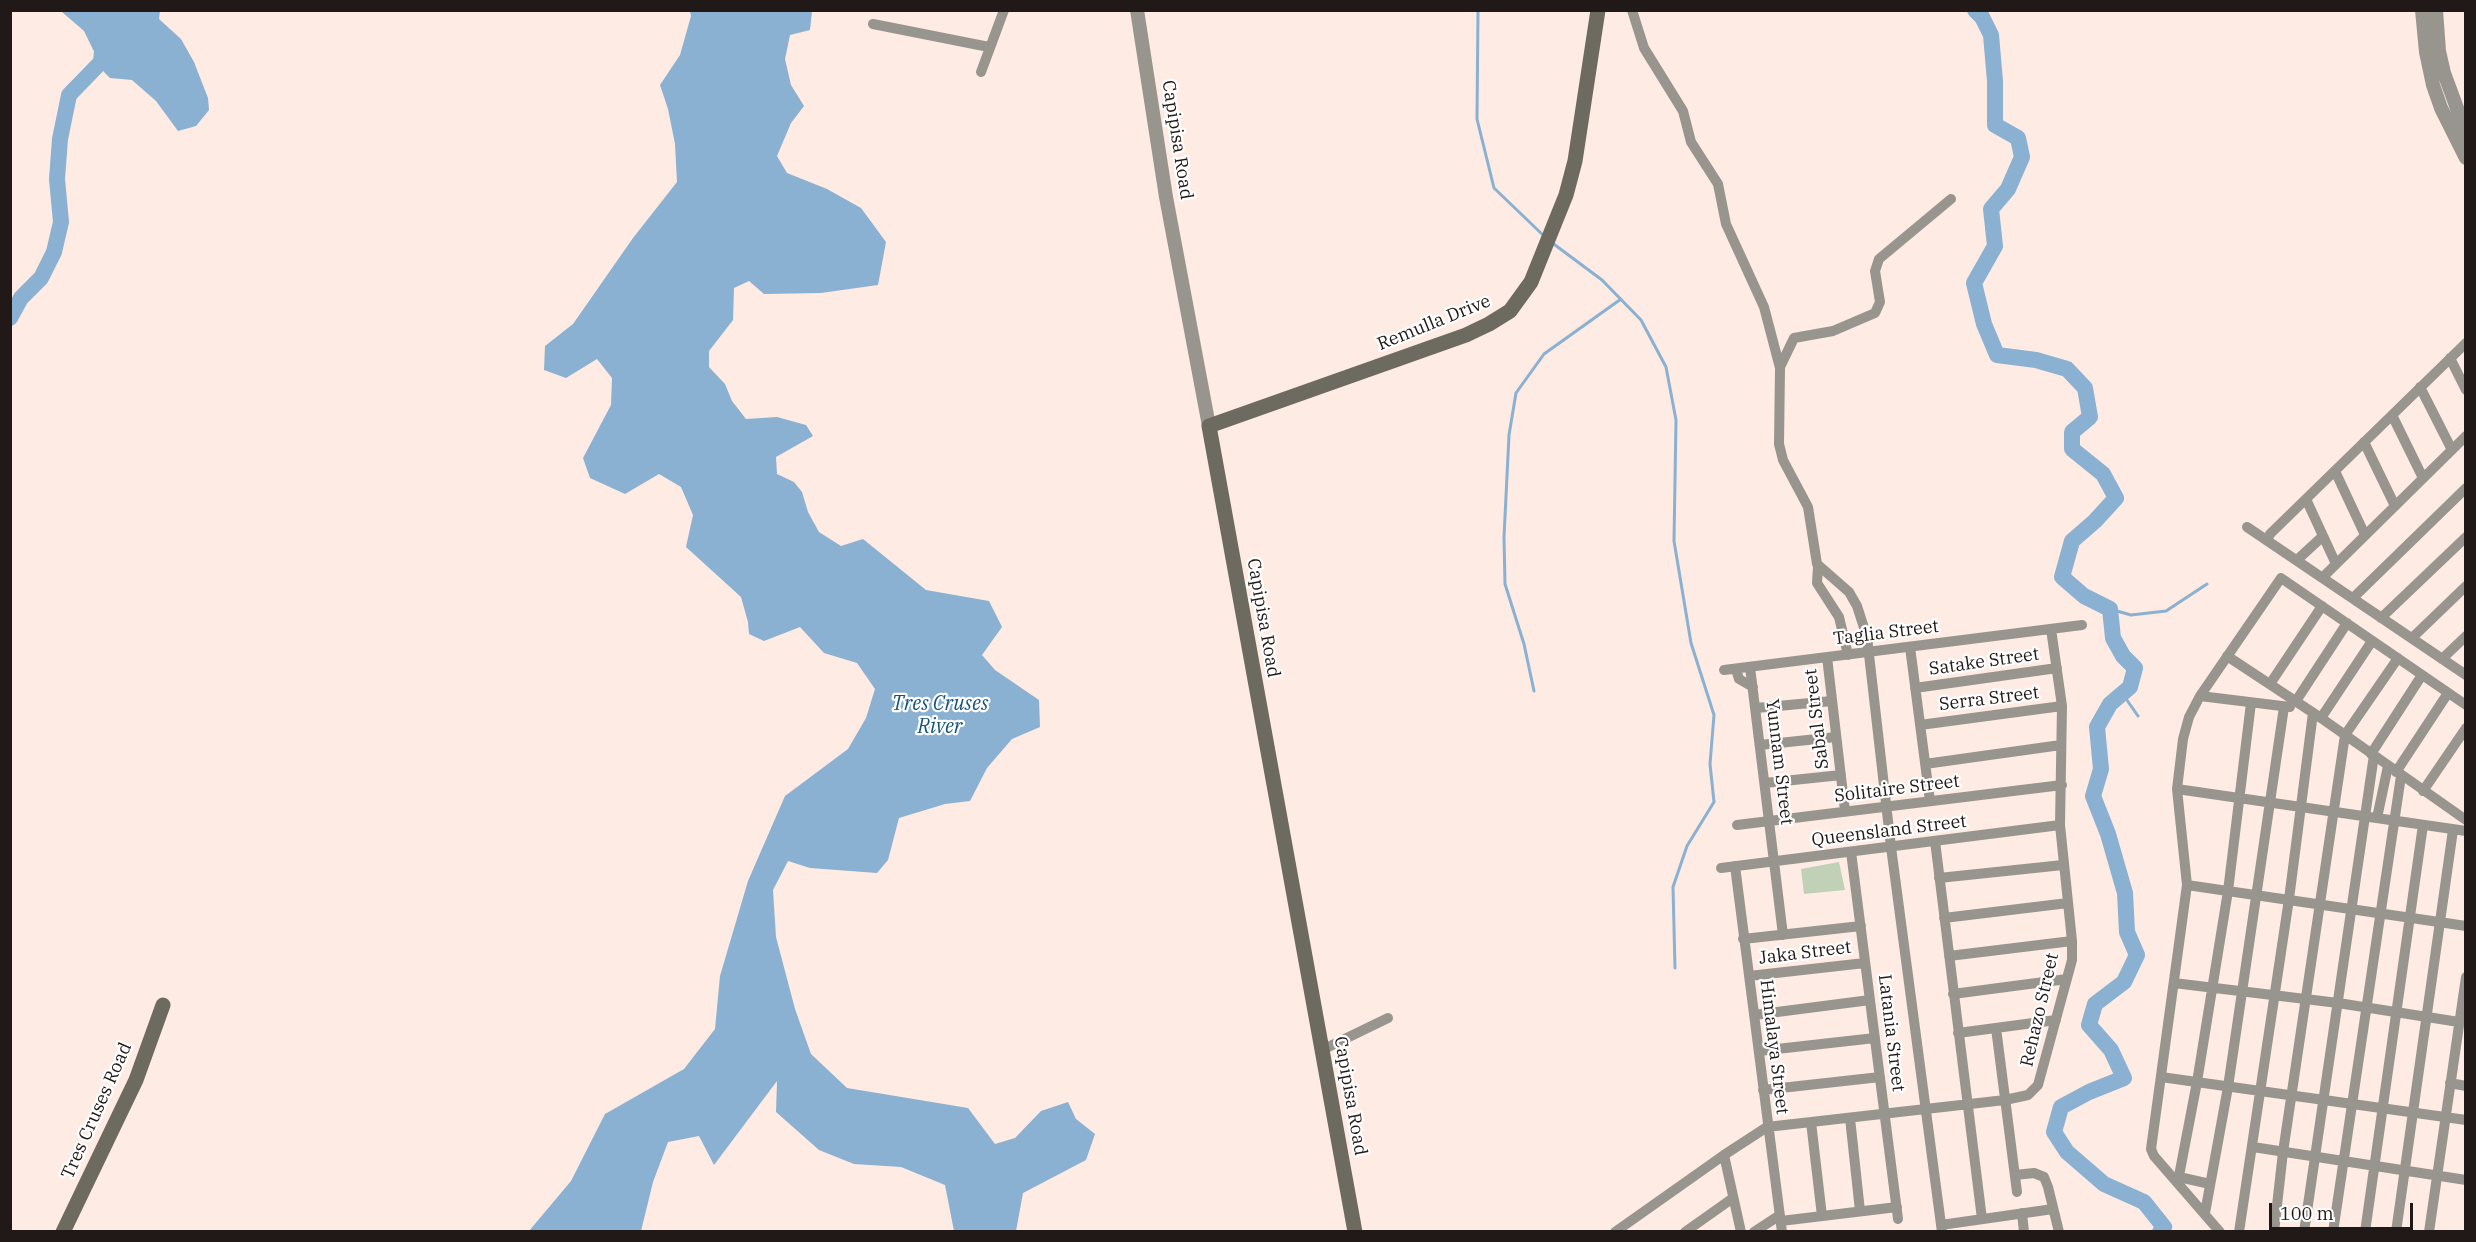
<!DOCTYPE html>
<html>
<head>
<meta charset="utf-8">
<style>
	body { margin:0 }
	#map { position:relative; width:2476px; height:1242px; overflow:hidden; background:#feebe3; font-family:"IBM Plex Serif",serif }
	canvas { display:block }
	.frame { position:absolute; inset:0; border:12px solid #201917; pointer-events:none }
	.scale { position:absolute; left:2269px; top:1203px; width:144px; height:27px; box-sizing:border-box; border:3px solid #201917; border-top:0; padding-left:8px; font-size:18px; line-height:21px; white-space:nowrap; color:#201917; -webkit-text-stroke:4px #fff; paint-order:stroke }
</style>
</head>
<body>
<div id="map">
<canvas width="2476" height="1242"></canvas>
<div class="frame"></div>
<div class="scale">100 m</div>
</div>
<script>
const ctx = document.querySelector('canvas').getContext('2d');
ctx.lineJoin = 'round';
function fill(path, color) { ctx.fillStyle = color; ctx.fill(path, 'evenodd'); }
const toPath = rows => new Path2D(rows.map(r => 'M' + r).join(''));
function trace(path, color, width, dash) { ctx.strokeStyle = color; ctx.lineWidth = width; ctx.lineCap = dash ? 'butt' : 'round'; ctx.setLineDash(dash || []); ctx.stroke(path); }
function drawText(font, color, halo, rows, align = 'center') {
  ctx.font = font + ' "IBM Plex Serif",serif'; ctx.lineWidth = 4.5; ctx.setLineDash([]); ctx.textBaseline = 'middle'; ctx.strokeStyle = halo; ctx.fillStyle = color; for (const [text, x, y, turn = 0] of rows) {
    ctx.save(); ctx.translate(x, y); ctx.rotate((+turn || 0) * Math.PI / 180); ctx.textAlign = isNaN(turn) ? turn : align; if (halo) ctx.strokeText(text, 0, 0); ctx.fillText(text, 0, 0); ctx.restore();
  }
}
const green = toPath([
	[1839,862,1845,890,1804,894,1801,869]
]);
const water = toPath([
	[63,10,160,11,159,19,181,39,194,62,208,98,209,110,196,126,178,131,156,101,132,80,110,78,104,72,84,31,62,12],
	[690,11,812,11,810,30,790,35,785,59,791,85,804,106,791,123,777,156,787,173,827,189,861,208,886,242,878,285,821,293,764,294,749,281,734,288,733,320,709,351,709,367,725,384,732,401,746,419,777,417,806,425,813,436,776,457,777,474,794,482,802,492,808,512,819,532,841,546,863,539,926,590,989,601,1002,627,982,655,995,670,1039,700,1040,727,1012,739,987,768,970,801,945,804,899,818,888,860,877,873,810,868,788,861,773,890,776,937,795,1009,811,1054,847,1088,968,1108,995,1144,1015,1138,1041,1111,1068,1102,1076,1119,1095,1134,1086,1160,1023,1193,1016,1231,954,1231,945,1185,901,1167,854,1164,819,1150,776,1112,777,1081,714,1165,699,1136,668,1142,653,1182,641,1231,529,1231,571,1181,605,1114,684,1069,715,1029,720,976,748,881,785,796,848,749,866,718,875,689,857,663,824,653,800,627,764,641,749,634,748,622,741,597,686,547,693,515,681,487,659,474,625,494,590,478,583,458,611,405,612,378,597,359,566,378,544,370,545,346,573,324,633,238,677,182,675,144,668,109,660,85,680,55,691,16]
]);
const stream = toPath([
	[1478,10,1477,119,1494,188,1544,236],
	[1551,242,1602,280,1641,320,1666,367,1676,420,1674,541,1691,643,1714,715,1710,764,1714,802,1687,846,1673,887,1675,968],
	[2110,609,2131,615,2166,611,2207,584],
	[1534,691,1524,644,1505,584,1504,537,1509,435,1516,393,1544,354,1621,299],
	[2122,693,2138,716]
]);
const river = toPath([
	[1975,10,1982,17,1991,35,1995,81,1995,125,2018,138,2022,157,2008,189,1991,209,1995,246,1974,283,1984,324,1997,355,2036,360,2067,369,2085,388,2090,417,2072,432,2072,449,2103,474,2116,498,2095,521,2072,541,2062,577,2084,596,2110,609,2113,638,2123,656,2135,668,2130,687,2110,704,2097,727,2101,769,2093,796,2108,834,2125,893,2127,932,2137,955,2124,982,2095,1004,2089,1025,2111,1050,2124,1078,2089,1092,2061,1107,2054,1132,2067,1152,2104,1184,2144,1202,2164,1227,2160,1232],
	[10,318,21,298,41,278,54,252,61,222,57,179,60,139,69,95,101,62,106,10]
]);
const minor = toPath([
	[1632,10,1644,48,1683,111,1691,142,1718,184,1726,224,1764,307,1780,368,1779,444,1783,460,1808,507,1817,564,1849,592,1857,606,1867,637,1891,847,1942,1232],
	[873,24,989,47],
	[981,72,1004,10],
	[2450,358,2466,390],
	[1780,367,1794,338,1833,331,1875,313,1880,302,1875,271,1879,259,1951,199],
	[2420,387,2452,450],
	[2392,415,2423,478],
	[2364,442,2395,506],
	[2335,471,2365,535],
	[2306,499,2336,564],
	[2247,527,2466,675],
	[2267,540,2270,534,2466,343],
	[2297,560,2323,536],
	[1818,567,1817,583,1839,617,1848,655],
	[2322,578,2466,436],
	[2353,598,2466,488],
	[2381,618,2466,537],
	[2412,638,2466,586],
	[1910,647,1930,801],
	[2227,656,2321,718,2466,820],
	[1827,657,1845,811],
	[2442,659,2466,636],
	[1750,667,1783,935],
	[1736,669,1739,679,1753,687],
	[1724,670,2082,625],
	[2270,684,2322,606],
	[1915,688,2057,668],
	[2200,696,2290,707],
	[2296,701,2347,623],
	[1756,708,1832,701],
	[2321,718,2372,641],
	[1920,725,2062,706],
	[1760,745,1836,737],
	[2371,754,2422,675],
	[1925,764,2061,745],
	[2396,772,2448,693],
	[1765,783,1841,775],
	[2177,789,2466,831],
	[2423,791,2466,728],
	[2377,818,2388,766],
	[1737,825,2062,785],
	[1935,841,1982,1219],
	[1851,852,1898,1219],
	[1735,866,1782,1232],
	[1721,868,2060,825],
	[1939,878,2063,865],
	[2187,885,2466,926],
	[1944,918,2068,903],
	[1743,939,1861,926],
	[1949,956,2072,941],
	[1749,976,1865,963],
	[2174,983,2338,1003,2459,1022],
	[1953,994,2067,979],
	[1754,1015,1870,1000],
	[1996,1028,2017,1192],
	[1958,1033,2056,1020],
	[1322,1050,1388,1018],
	[1759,1051,1875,1038],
	[2161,1077,2466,1120],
	[2450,1083,2466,1086],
	[1763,1090,1880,1077],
	[1850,1118,1860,1211],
	[1811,1122,1822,1216],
	[2253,1147,2466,1180],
	[1724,1155,1741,1232],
	[2015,1175,2034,1173,2044,1177,2048,1187,2059,1232],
	[2179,1177,2210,1184],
	[2178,1181,2197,1082,2228,891,2251,703],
	[2022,1213,2024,1232],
	[2205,1213,2228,1087,2284,707],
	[1781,1221,1897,1207],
	[1941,1225,2053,1209],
	[1615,1232,1724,1155,1767,1127,2005,1100,2028,1095,2038,1085,2072,960,2072,941,2060,825,2062,706,2051,629],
	[1685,1232,1733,1198],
	[1754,1232,1780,1215],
	[2220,1232,2154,1156,2151,1149,2187,885,2177,789,2183,739,2189,717,2200,696,2281,578,2466,705],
	[2239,1232,2289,899,2313,713],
	[2274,1232,2283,1152,2345,735,2398,658],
	[2304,1232,2374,755],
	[2333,1232,2401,776],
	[2365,1232,2423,825],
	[2396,1232,2453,830],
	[2429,1232,2466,977]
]);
const tertiary = toPath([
	[1137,10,1166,197,1209,426],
	[2422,10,2426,52,2433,85,2441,108,2466,158],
	[2436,10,2439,51,2444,73,2461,119,2459,144]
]);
const secondary = toPath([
	[63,1232,136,1080,163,1005],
	[1355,1232,1209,426,1466,335,1489,324,1510,311,1531,282,1566,195,1575,161,1598,10]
]);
const streetNames = [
	["Capipisa Road",1177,140,81],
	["Remulla Drive",1434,323,-22],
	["Capipisa Road",1263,618,80],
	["Taglia Street",1886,633,-7],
	["Satake Street",1984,662,-8],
	["Serra Street",1989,699,-7],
	["Sabal Street",1817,719,-97],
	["Yunnam Street",1779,762,83],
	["Solitaire Street",1897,789,-7],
	["Queensland Street",1889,831,-7],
	["Jaka Street",1805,953,-7],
	["Rehazo Street",2040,1010,-77],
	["Latania Street",1891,1033,83],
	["Himalaya Street",1774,1047,83],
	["Capipisa Road",1350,1096,80],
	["Tres Cruses Road",97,1111,-66]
];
const waterNames = [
	["Tres Cruses",940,704],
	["River",940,727]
];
fill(green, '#c0d1b8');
fill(water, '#8ab0d2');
trace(stream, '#8ab0d2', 3);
trace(river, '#8ab0d2', 16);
trace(minor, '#97958e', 10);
trace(tertiary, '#97958e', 14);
trace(secondary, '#6d6a60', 15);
drawText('18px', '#201917', '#fff', streetNames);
drawText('italic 20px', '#14527d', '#fff', waterNames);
</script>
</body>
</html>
